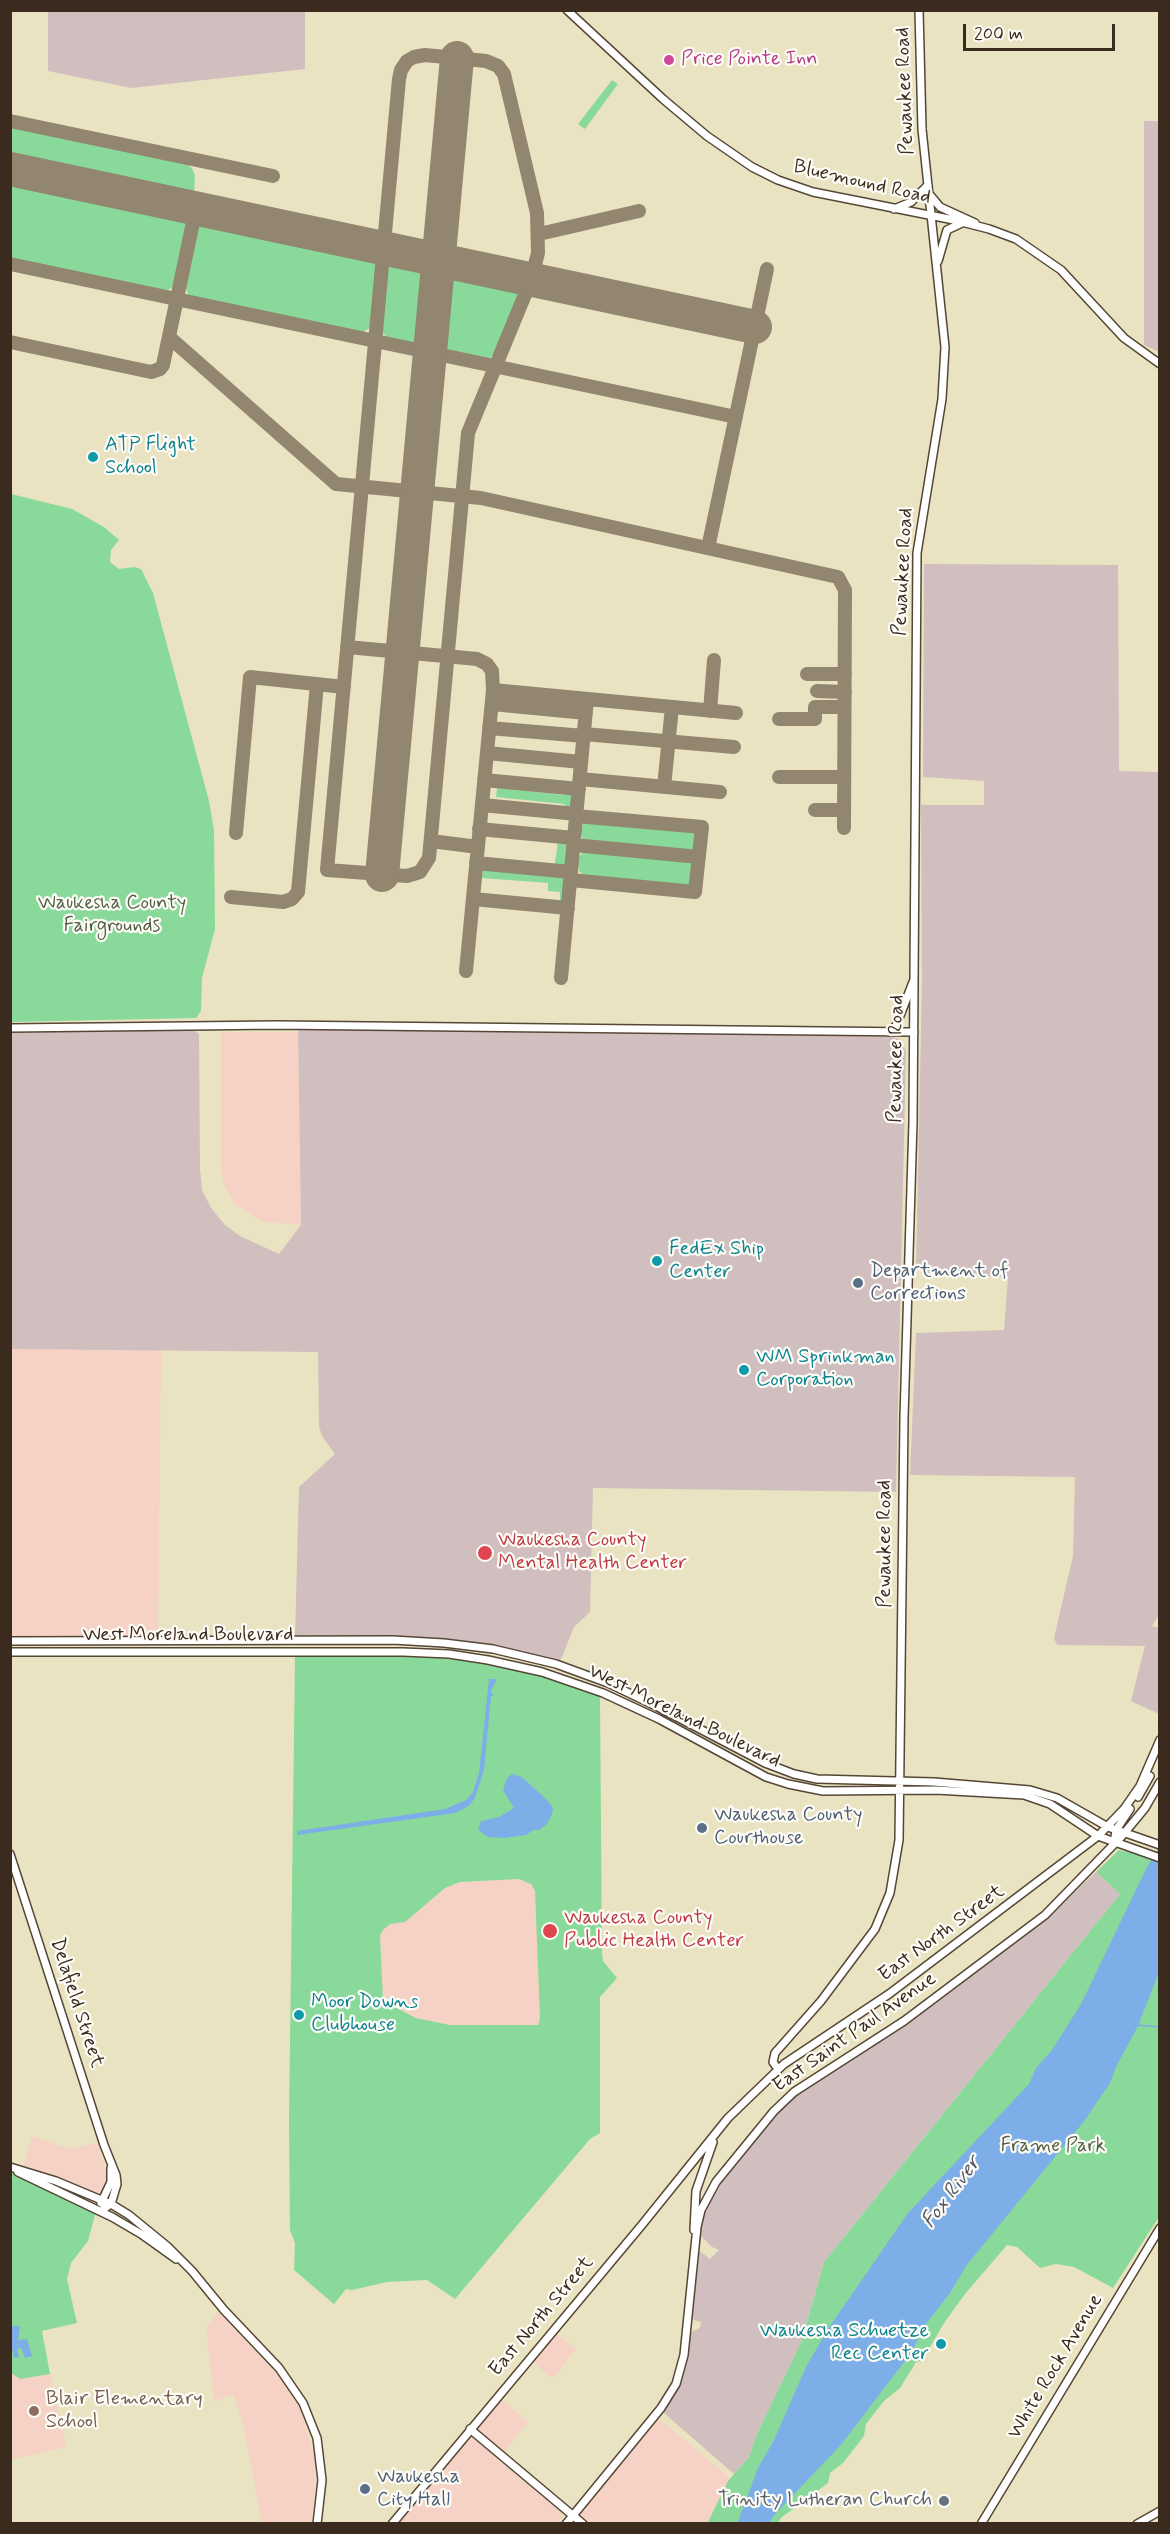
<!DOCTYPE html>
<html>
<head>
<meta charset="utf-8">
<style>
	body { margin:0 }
	#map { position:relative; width:1170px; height:2534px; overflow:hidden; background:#eae3c1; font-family:Mynerve,sans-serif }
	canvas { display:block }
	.frame { position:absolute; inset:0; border:12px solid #3b2a1e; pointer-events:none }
	.scale { position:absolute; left:963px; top:24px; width:152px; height:27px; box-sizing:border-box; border:3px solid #3b2a1e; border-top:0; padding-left:8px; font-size:18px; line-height:21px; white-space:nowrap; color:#3b2a1e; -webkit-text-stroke:4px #fdfcf7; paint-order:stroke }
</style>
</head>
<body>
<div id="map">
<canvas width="1170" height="2534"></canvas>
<div class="frame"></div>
<div class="scale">200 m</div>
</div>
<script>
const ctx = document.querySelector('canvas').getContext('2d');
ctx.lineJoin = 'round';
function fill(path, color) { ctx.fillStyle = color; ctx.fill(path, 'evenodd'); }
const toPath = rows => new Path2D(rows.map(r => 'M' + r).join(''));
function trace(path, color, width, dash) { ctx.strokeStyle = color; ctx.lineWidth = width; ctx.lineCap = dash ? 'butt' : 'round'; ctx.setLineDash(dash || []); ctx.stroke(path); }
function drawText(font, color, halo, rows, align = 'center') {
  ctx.font = font + ' Mynerve,sans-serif'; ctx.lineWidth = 4.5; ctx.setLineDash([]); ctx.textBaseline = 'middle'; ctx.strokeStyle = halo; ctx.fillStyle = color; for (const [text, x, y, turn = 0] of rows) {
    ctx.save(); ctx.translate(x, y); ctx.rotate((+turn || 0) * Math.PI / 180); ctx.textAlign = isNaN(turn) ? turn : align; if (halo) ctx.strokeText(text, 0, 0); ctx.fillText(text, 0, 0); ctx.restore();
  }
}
const built = toPath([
	[221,1032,298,1032,301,1225,263,1222,234,1204,224,1184,221,1168],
	[11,1349,161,1350,158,1636,11,1637],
	[518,1879,531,1884,535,1891,540,2019,538,2025,450,2025,416,2018,383,2001,380,1935,383,1930,390,1924,405,1922,445,1888,460,1882],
	[32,2136,69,2149,97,2142,108,2179,102,2194,24,2165],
	[218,2312,279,2376,301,2410,315,2460,316,2483,311,2523,262,2523,243,2422,233,2395,214,2401,206,2327],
	[556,2333,576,2349,552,2379,532,2361],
	[10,2372,20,2379,50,2374,66,2447,11,2459],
	[501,2399,528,2422,498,2460,559,2510,563,2517,559,2524,397,2524],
	[657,2420,663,2422,730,2478,707,2523,574,2524,586,2505]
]);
const industrial = toPath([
	[48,11,305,11,305,69,131,88,48,71],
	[1144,121,1159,121,1159,352,1144,345],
	[924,564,1118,565,1119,771,1160,772,1160,1613,1152,1626,1159,1628,1159,1714,1131,1701,1145,1646,1057,1645,1054,1638,1073,1556,1075,1477,910,1475,916,1333,1004,1330,1008,1277,929,1273,916,1269,922,982,921,805,984,805,984,781,923,777],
	[298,1028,405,1028,440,1031,507,1030,607,1034,630,1032,736,1033,891,1037,901,1039,906,1051,896,1492,593,1488,590,1612,574,1627,562,1657,559,1661,505,1648,459,1640,394,1636,295,1637,299,1487,335,1454,322,1436,319,1426,318,1352,11,1349,10,1032,193,1030,199,1034,200,1169,202,1190,211,1208,225,1225,240,1236,279,1254,301,1225],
	[1096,1872,1120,1894,824,2262,802,2340,756,2436,749,2457,734,2474,664,2413,683,2377,691,2332,700,2328,701,2322,694,2320,692,2316,698,2253,701,2252,710,2259,719,2250,712,2247,699,2234,706,2206,718,2185,764,2128,800,2092,936,2003,1045,1920]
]);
const green = toPath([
	[612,80,618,84,585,129,578,124],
	[11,126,185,163,192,168,195,176,194,196,11,157],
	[11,181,182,219,186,223,187,230,175,285,167,291,162,291,11,259],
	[206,223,372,258,377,269,371,327,362,333,188,295,185,284,196,232,199,226],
	[398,263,420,268,427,277,423,332,421,338,414,343,388,338,381,331,386,271,391,265],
	[457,275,511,287,517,294,518,300,499,347,490,358,483,359,449,352,440,345,445,283,450,277],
	[11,494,72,509,104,527,119,540,111,550,110,562,119,569,134,567,141,569,153,593,209,801,214,830,215,929,202,978,201,1011,196,1018,11,1022],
	[502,695,580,702,581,705,580,707,499,699],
	[497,788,565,795,566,791,570,790,575,794,574,805,568,810,564,804,496,797],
	[592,820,694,829,698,835,697,849,691,853,590,844,583,840,580,832,584,822],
	[558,842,566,843,570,849,569,869,554,869],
	[591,850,691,859,695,865,694,882,688,886,587,878,579,871,577,860,582,853],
	[483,866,566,874,568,876,565,903,560,904,560,892,548,891,548,883,482,878],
	[295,1656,412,1656,472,1661,546,1677,600,1697,602,1953,603,1961,617,1978,600,1997,600,2133,590,2139,455,2299,427,2280,387,2282,352,2290,346,2289,334,2304,294,2270,295,2243,290,2230,289,2120],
	[519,1879,531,1884,535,1891,540,2019,538,2025,450,2025,416,2018,383,2001,380,1935,383,1930,390,1924,405,1922,445,1888,460,1882],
	[1119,1850,1159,1860,1159,2217,1113,2288,1074,2267,1056,2264,1040,2268,1017,2247,1007,2245,965,2294,944,2323,922,2361,916,2362,900,2388,884,2401,873,2415,866,2424,864,2436,843,2463,830,2473,828,2483,781,2518,778,2523,707,2524,728,2481,749,2457,756,2436,802,2340,824,2262,1120,1894,1096,1872],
	[10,2172,96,2211,88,2241,71,2263,67,2279,77,2323,42,2331,50,2374,20,2379,10,2372]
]);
const water = toPath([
	[489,1679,496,1679,496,1681,491,1691,493,1695,491,1697,484,1770,475,1798,470,1805,456,1813,297,1835,297,1831,445,1809,466,1800,473,1792,479,1773],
	[512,1774,522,1777,548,1801,553,1808,552,1814,547,1824,539,1830,533,1830,526,1835,504,1838,488,1837,478,1830,481,1821,499,1817,514,1808,503,1790,507,1778],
	[1159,1847,1159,1972,1138,2026,1116,2067,1110,2083,1085,2120,966,2266,950,2293,926,2324,911,2353,840,2446,775,2514,769,2523,737,2524,758,2468,774,2440,806,2367,828,2329,908,2213,1029,2084,1036,2068,1052,2050,1081,2004,1146,1869],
	[11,2326,20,2326,18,2340,27,2339,32,2356,25,2358,21,2348,17,2349,19,2357,14,2358,11,2344]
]);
const stream = toPath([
	[1137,2025,1160,2027]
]);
const taxiway = toPath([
	[425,55,486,61,498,66,504,74,537,213,538,253,531,280,468,433,429,858,420,872,407,876,327,870,399,79,401,70,407,61,414,57,425,55],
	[10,121,273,176],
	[539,234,639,211],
	[10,264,736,417],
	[169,337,336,484,481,498,838,577,845,590,844,828],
	[10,342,151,372,160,369,163,365,196,208],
	[708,548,767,269],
	[347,647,477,659,487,664,492,671,493,690,466,971],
	[807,674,845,674],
	[493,690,736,713],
	[817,691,845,692],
	[492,704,586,713],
	[710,711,714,660],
	[779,719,815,719,815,707,844,707],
	[489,728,584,736],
	[584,734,734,747],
	[487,753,581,762],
	[779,777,844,777],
	[580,779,720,792],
	[484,780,579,789],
	[664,787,672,707],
	[482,805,577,814],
	[815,810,844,810],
	[479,829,574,838],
	[236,833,250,677,344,687],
	[431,841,478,847],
	[574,845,699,857],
	[476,863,571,872],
	[571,880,695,892,702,827,576,816],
	[231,897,283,902,292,899,298,892,317,684],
	[473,899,568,908],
	[561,978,587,699]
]);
const runway = toPath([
	[10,169,755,327],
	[382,875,457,58]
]);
const secondary = toPath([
	[567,10,663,99,707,136,752,167,778,180,813,192,954,220,989,229,1016,239,1061,270,1124,338,1160,364],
	[930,195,940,207,975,223],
	[894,209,911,202,928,185],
	[938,261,947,230,962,223],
	[10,1028,277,1025,914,1032],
	[888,1032,896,1026,913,982],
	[10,1641,393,1640,444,1643,493,1649,556,1664,608,1683,656,1706,765,1763,794,1774,817,1779,934,1782,1030,1790,1057,1798,1108,1827,1160,1845],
	[10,1652,403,1652,449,1654,488,1660,542,1672,603,1693,659,1719,766,1777,788,1784,823,1791,936,1790,1024,1795,1050,1804,1098,1836,1160,1858],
	[1138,1797,1150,1776],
	[1114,1844,1116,1830,1130,1809],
	[10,1854,104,2145,116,2175,117,2184,111,2204,101,2211],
	[778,2069,773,2062,775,2053,821,2001,875,1929,890,1893,899,1840,904,1417,913,1122,917,553,942,399,945,347,922,129,919,10],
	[10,2167,56,2181,111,2204,129,2215,167,2246,192,2271,224,2310,279,2368,303,2403,317,2438,322,2480,317,2524],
	[18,2172,112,2217,141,2234,176,2259],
	[101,2203,111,2182,111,2168],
	[694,2230,696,2191,713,2142],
	[470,2429,583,2524],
	[392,2524,641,2226,728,2118,784,2064,889,1994,1098,1836,1124,1809,1140,1786,1160,1740],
	[566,2524,661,2408,676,2384,684,2355,697,2227,701,2210,716,2182,774,2111,794,2092,904,2021,1045,1915,1121,1837,1145,1808,1160,1782],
	[981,2524,1160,2228],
	[1137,2524,1160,2511]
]);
const markers = [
	[669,60,6,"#d1479c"],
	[93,457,6,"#0f9aa8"],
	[657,1261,6,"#0f9aa8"],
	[858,1283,6,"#5c6f8a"],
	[744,1370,6,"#0f9aa8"],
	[485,1553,8,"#e0444e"],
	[702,1828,6,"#5c6f8a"],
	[550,1931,8,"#e0444e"],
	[299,2015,6,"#0f9aa8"],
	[941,2344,6,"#0f9aa8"],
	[34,2411,6,"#8d6e63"],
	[365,2489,6,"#5c6f8a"],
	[944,2501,6,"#6b7280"]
];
const hotelNames = [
	["Price Pointe Inn",681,60]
];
const streetNames = [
	["Pewaukee Road",906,91,-92],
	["Bluemound Road",862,183,13],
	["Pewaukee Road",904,572,-87],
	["Pewaukee Road",897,1059,-89],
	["Pewaukee Road",886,1544,-90],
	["West Moreland Boulevard",188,1636],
	["West Moreland Boulevard",684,1717,26],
	["East North Street",942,1934,-36],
	["Delafield Street",76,2003,72],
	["East Saint Paul Avenue",855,2033,-35],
	["East North Street",542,2317,-50],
	["White Rock Avenue",1056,2367,-59]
];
const cultureNames = [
	["ATP Flight",105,446],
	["School",105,469],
	["FedEx Ship",669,1250],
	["Center",669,1273],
	["WM Sprinkman",756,1358],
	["Corporation",756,1381],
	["Moor Downs",311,2003],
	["Clubhouse",311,2026],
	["Waukesha Schuetze",929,2332,"right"],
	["Rec Center",929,2355,"right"]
];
const parkNames = [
	["Waukesha County",112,904],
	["Fairgrounds",112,927],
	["Frame Park",1053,2147]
];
const serviceNames = [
	["Department of",870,1272],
	["Corrections",870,1295],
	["Waukesha County",714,1816],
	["Courthouse",714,1839],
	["Waukesha",377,2478],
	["City Hall",377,2501]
];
const healthNames = [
	["Waukesha County",498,1541],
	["Mental Health Center",498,1564],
	["Waukesha County",564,1919],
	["Public Health Center",564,1942]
];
const educationNames = [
	["Blair Elementary",46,2400],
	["School",46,2423]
];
const worshipNames = [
	["Trinity Lutheran Church",932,2501]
];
const waterNames = [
	["Fox River",952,2193,-53]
];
fill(built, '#f6d1c5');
fill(industrial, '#d1bfbf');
fill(green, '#89da9a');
fill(water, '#7daee8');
trace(stream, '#7daee8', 1.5);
trace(taxiway, '#928670', 14);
trace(runway, '#928670', 34);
trace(secondary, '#554636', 10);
trace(secondary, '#fff', 7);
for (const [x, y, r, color] of markers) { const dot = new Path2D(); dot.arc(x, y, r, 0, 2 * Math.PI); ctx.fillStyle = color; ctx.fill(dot); trace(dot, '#fdfcf7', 2); }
drawText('20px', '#b23c85', '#fdfcf7', hotelNames, 'left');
drawText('20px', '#3b2a1e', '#fdfcf7', streetNames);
drawText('20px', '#0d838f', '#fdfcf7', cultureNames, 'left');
drawText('20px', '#525f43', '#fdfcf7', parkNames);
drawText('20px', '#4e5e75', '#fdfcf7', serviceNames, 'left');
drawText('20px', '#be3a42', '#fdfcf7', healthNames, 'left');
drawText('20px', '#785e54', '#fdfcf7', educationNames, 'left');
drawText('20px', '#5b616d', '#fdfcf7', worshipNames, 'right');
drawText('italic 21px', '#525865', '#fdfcf7', waterNames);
</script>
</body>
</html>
